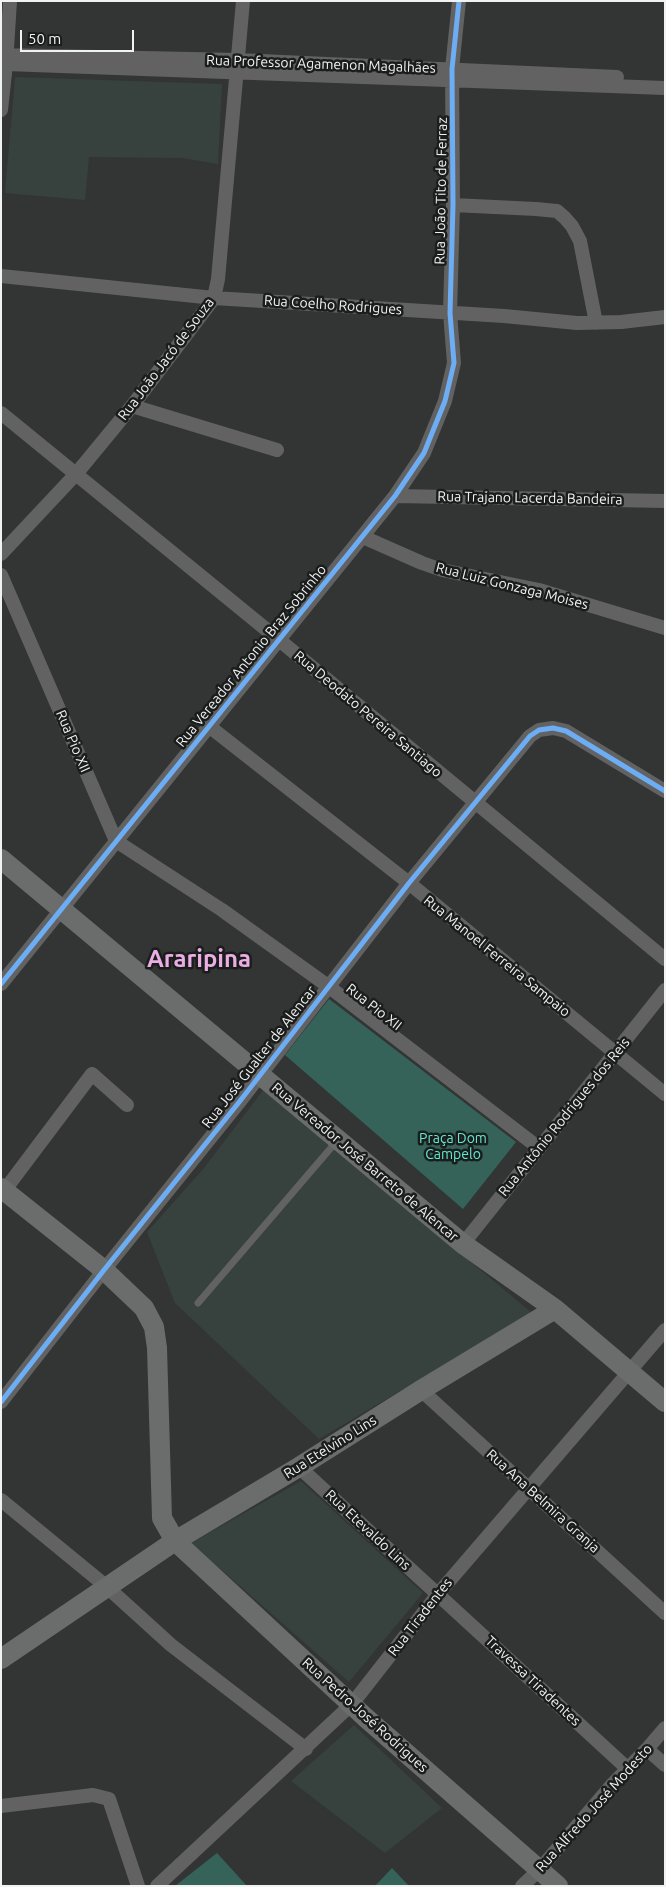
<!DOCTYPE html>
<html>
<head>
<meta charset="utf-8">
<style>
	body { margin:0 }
	#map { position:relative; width:666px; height:1887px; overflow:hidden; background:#323534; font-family:Ubuntu,sans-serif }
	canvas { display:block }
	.frame { position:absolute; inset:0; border:2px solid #f0f3f2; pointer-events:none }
	.scale { position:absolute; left:20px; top:30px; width:114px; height:22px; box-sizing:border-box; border:2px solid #f0f3f2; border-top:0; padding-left:6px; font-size:15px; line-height:18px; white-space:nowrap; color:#f0f3f2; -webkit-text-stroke:4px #1b1d1d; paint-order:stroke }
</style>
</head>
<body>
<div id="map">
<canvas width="666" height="1887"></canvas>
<div class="frame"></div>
<div class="scale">50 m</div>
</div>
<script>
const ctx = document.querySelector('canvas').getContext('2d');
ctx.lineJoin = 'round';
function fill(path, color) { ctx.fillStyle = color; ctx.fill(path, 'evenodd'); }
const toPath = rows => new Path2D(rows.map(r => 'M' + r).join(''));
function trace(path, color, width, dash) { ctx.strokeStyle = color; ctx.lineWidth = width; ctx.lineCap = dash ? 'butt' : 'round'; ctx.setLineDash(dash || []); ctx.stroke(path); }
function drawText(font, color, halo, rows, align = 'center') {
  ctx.font = font + ' Ubuntu,sans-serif'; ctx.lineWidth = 5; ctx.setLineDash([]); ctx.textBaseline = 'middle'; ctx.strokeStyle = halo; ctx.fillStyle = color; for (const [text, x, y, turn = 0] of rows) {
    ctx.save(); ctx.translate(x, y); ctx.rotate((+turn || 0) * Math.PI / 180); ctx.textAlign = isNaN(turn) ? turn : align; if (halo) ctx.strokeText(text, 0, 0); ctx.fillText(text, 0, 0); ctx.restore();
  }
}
const built = toPath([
	[15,77,222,84,218,164,182,158,89,157,85,200,5,193],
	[264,1089,532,1313,319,1439,175,1303,147,1232,204,1168],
	[301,1481,423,1593,349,1682,191,1543],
	[354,1725,442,1808,385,1853,291,1781]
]);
const green = toPath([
	[329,999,516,1142,463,1209,285,1055],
	[217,1853,247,1886,175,1886],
	[392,1868,409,1886,375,1886]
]);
const service = toPath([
	[198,1303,336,1142]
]);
const minor = toPath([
	[1,55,238,60,617,77],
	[1,62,6,64,665,88],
	[1,110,6,64,10,1],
	[453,205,536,209,557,211,565,218,572,226,580,241,596,323],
	[1,276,214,298,504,316,577,323,621,322,665,317],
	[132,406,277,450],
	[1,413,278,639,665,959],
	[395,496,665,501],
	[363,537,422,563,442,570,539,590,665,628],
	[1,554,76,474,132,406,214,298,218,279,243,1],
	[1,575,116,841,222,910,328,986,539,1148],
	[210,727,409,883,665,1094],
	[1,984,395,496,424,453,445,401,454,363,450,313,453,205,452,69,459,1],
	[1,1195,92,1074,127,1105],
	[463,1244,665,990],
	[421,1390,665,1613],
	[1,1402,104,1270,240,1101,409,883,530,736,539,730,553,728,566,731,665,791],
	[299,1467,628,1769],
	[1,1500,107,1587,171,1645,306,1749],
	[647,1749,665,1765],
	[1,1806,93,1795,109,1799,138,1886],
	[157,1886,352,1704,438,1594,665,1330],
	[522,1886,540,1869,611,1786,647,1749,665,1728]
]);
const secondary = toPath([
	[1,859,463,1244,555,1309,665,1402],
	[1,1188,104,1270,144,1308,154,1327,157,1348,162,1518,175,1541,366,1718,558,1886],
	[1,1659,175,1541,299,1467,421,1390,555,1309]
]);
const cycleway = toPath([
	[1,984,395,496,424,453,445,401,454,363,450,313,453,205,452,69,459,1],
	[1,1402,104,1270,240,1101,409,883,530,736,539,730,553,728,566,731,665,791]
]);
const streetNames = [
	["Rua Professor Agamenon Magalhães",321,64,2],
	["Rua João Tito de Ferraz",441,191,-89],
	["Rua Coelho Rodrigues",333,305,4],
	["Rua João Jacó de Souza",166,359,-53],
	["Rua Trajano Lacerda Bandeira",530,498,1],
	["Rua Luiz Gonzaga Moises",512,586,14],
	["Rua Vereador Antonio Braz Sobrinho",251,656,-51],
	["Rua Deodato Pereira Santiago",368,714,40],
	["Rua Pio XII",73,741,67],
	["Rua Manoel Ferreira Sampaio",497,956,39],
	["Rua Pio XII",374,1007,38],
	["Rua José Gualter de Alencar",259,1057,-52],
	["Rua Antônio Rodrigues dos Reis",564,1117,-51],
	["Rua Vereador José Barreto de Alencar",365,1162,40],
	["Rua Etelvino Lins",330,1447,-32],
	["Rua Ana Belmira Granja",543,1501,42],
	["Rua Etevaldo Lins",368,1530,43],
	["Rua Tiradentes",420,1617,-52],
	["Travessa Tiradentes",533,1681,43],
	["Rua Pedro José Rodrigues",365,1715,42],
	["Rua Alfredo José Modesto",594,1808,-48]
];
const parkNames = [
	["Praça Dom",453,1138],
	["Campelo",453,1154]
];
const townNames = [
	["Araripina",199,959]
];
fill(built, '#37423f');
fill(green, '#356359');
trace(service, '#626262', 7);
trace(minor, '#626262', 14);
trace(secondary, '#6b6c6c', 20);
trace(cycleway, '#6dadf4', 5);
drawText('14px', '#f0f3f2', '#1b1d1d', streetNames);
drawText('14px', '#61ebd2', '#1b1d1d', parkNames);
drawText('bold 24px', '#eaaee5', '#1b1d1d', townNames);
</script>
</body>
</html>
